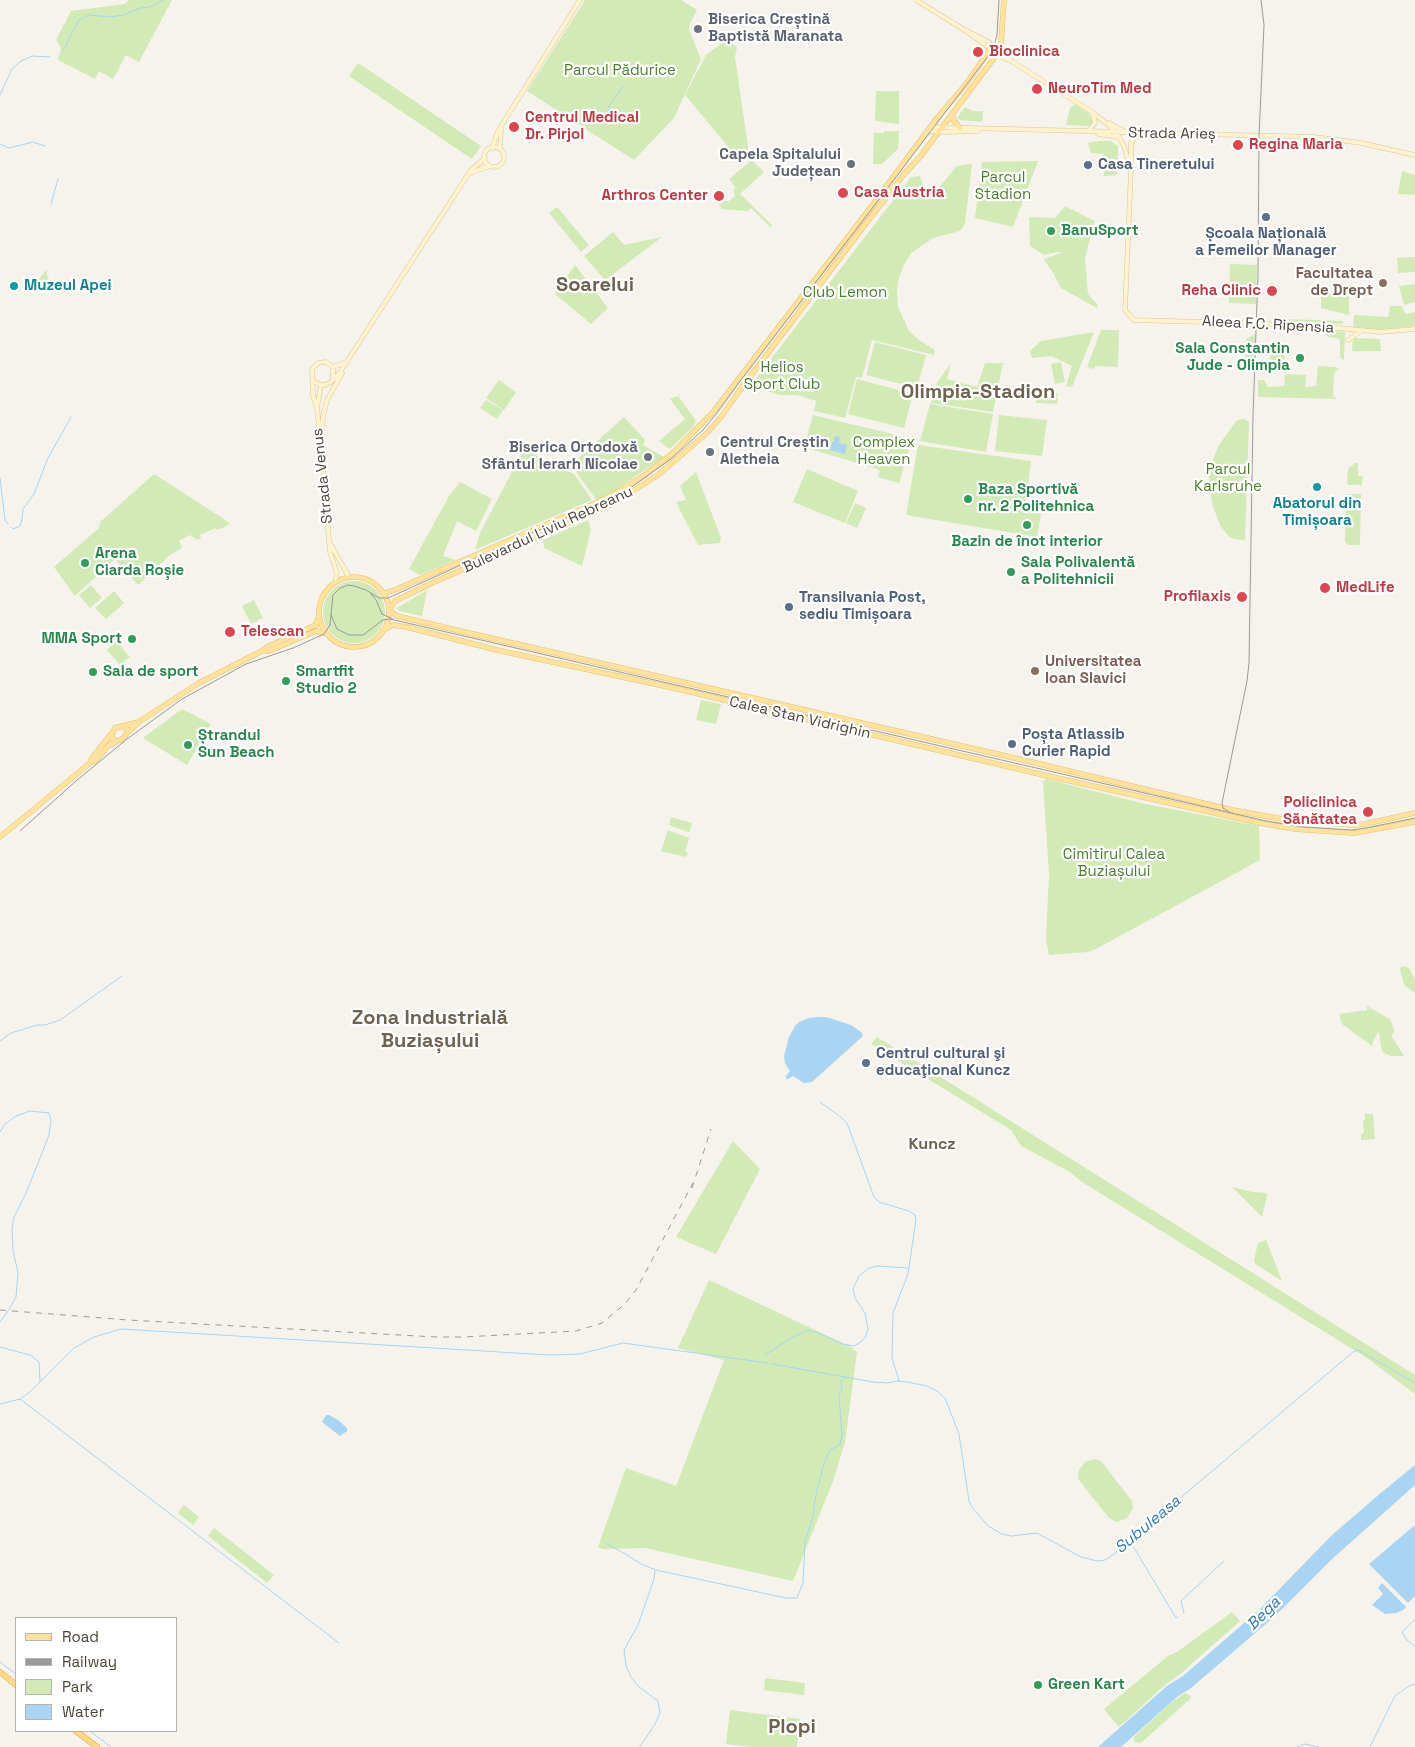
<!DOCTYPE html>
<html>
<head>
<meta charset="utf-8">
<style>
	body { margin:0 }
	#map { position:relative; width:1415px; height:1747px; overflow:hidden; background:#f6f3ec; font-family:"Space Grotesk",sans-serif }
	canvas { display:block }
	.legend { position:absolute; left:15px; top:1617px; width:162px; height:115px; box-sizing:border-box; background:#fff; border:1px solid #b7b4b0; margin:0; padding:6px 9px; list-style:none; font-size:15px; color:#4b4439 }
	.legend li { display:flex; align-items:center; gap:10px; height:25px }
	.legend b { width:25px; border:1px solid #b7b4b0 }
</style>
</head>
<body>
<div id="map">
<canvas width="1415" height="1747"></canvas>
<ul class="legend">
<li><b style="height:6px;background:#ffe39c"></b>Road</li>
<li><b style="height:6px;background:#9a9a9a"></b>Railway</li>
<li><b style="height:14px;background:#d2eab5"></b>Park</li>
<li><b style="height:14px;background:#a9d4f2"></b>Water</li>
</ul>
</div>
<script>
const ctx = document.querySelector('canvas').getContext('2d');
ctx.lineJoin = 'round';
function fill(path, color) { ctx.fillStyle = color; ctx.fill(path, 'evenodd'); }
const toPath = rows => new Path2D(rows.map(r => 'M' + r).join(''));
function trace(path, color, width, dash) { ctx.strokeStyle = color; ctx.lineWidth = width; ctx.lineCap = dash ? 'butt' : 'round'; ctx.setLineDash(dash || []); ctx.stroke(path); }
function drawText(font, color, halo, rows, align = 'center') {
  ctx.font = font + ' "Space Grotesk",sans-serif'; ctx.lineWidth = 4.5; ctx.setLineDash([]); ctx.textBaseline = 'middle'; ctx.strokeStyle = halo; ctx.fillStyle = color; for (const [text, x, y, turn = 0] of rows) {
    ctx.save(); ctx.translate(x, y); ctx.rotate((+turn || 0) * Math.PI / 180); ctx.textAlign = isNaN(turn) ? turn : align; if (halo) ctx.strokeText(text, 0, 0); ctx.fillText(text, 0, 0); ctx.restore();
  }
}
const green = toPath([
	[129,0,172,0,139,62,126,55,113,79,99,71,95,79,58,60,61,48,56,40,71,11,125,4],
	[585,0,681,0,697,10,690,24,689,30,701,59,674,118,634,160,527,91],
	[726,40,737,47,735,57,748,147,748,156,741,162,685,95,706,55],
	[358,63,481,146,472,159,349,76],
	[876,91,899,91,899,124,875,121],
	[1075,104,1089,114,1093,121,1091,125,1087,126,1066,125,1070,108],
	[965,107,973,111,983,111,982,122,959,120,957,118],
	[884,131,899,131,898,149,882,164,873,164,874,133,884,133],
	[1098,141,1111,141,1118,146,1117,175,1104,176,1104,154,1091,153,1088,143],
	[752,160,764,172,740,194,772,225,770,227,751,208,747,211,722,209,719,205,725,201,729,201,735,196,733,190,736,188,729,179],
	[1038,161,1013,227,975,218,982,162],
	[972,164,965,224,960,231,933,238,911,253,903,267,898,281,897,292,898,307,909,331,919,340,935,350,934,355,872,340,862,378,856,377,845,418,814,411,816,401,797,395,779,395,751,385,911,177,920,176,925,190,934,193,957,166],
	[1402,171,1415,175,1415,195,1398,194],
	[1065,206,1095,221,1085,258,1088,294,1098,305,1097,308,1061,288,1053,273,1044,259,1064,252,1057,252,1044,255,1030,246,1029,217,1055,218],
	[557,207,589,245,581,252,549,213],
	[613,232,624,245,662,237,605,280,584,256],
	[1415,257,1415,272,1398,273,1397,258],
	[1230,264,1257,265,1256,304,1229,303],
	[575,265,608,308,591,324,555,294],
	[46,270,50,284,66,289,66,293,45,289,40,285,38,280],
	[1415,284,1415,302,1404,305,1399,286],
	[1342,289,1349,289,1349,315,1321,308,1321,294,1341,294],
	[1390,306,1402,306,1405,313,1407,314,1415,312,1415,326,1382,330,1353,328,1354,315,1388,317],
	[1276,319,1317,320,1343,321,1343,324,1276,321],
	[1101,330,1119,330,1118,367,1095,366,1094,369,1087,367],
	[1325,330,1345,332,1344,360,1340,358,1340,340,1337,338,1328,337,1326,335],
	[1094,332,1072,387,1066,386,1072,366,1051,356,1032,358,1030,351,1041,341],
	[1255,334,1254,372,1245,371,1246,339],
	[1353,338,1380,339,1381,351,1352,351],
	[875,342,926,355,917,388,866,375],
	[1271,342,1285,343,1284,368,1269,368],
	[1061,362,1065,382,1055,384,1051,364],
	[951,363,947,379,977,387,985,363,1003,363,993,412,931,403,936,384],
	[1318,366,1336,367,1339,370,1334,372,1333,396,1338,399,1258,397,1258,380,1264,380,1268,387,1284,386,1285,374,1306,375,1305,387,1316,386],
	[857,379,913,394,904,428,848,414],
	[499,380,516,392,504,410,486,398],
	[1037,392,1058,393,1057,404,1036,403],
	[678,396,696,421,693,427,670,449,659,441,685,419,670,399],
	[486,400,503,410,497,419,480,408],
	[930,404,993,414,986,452,920,441],
	[813,415,909,438,906,448,909,449,899,483,878,477,880,470,804,447],
	[999,415,1047,420,1042,456,995,451],
	[624,417,645,440,643,445,664,457,598,502,571,465],
	[1244,419,1249,422,1245,540,1235,539,1229,537,1220,525,1212,504,1209,476,1211,465,1219,445,1237,420],
	[918,445,1031,461,1025,511,1041,514,1037,537,906,515],
	[524,449,574,474,592,500,475,550,480,533],
	[1355,463,1358,463,1358,476,1363,476,1362,485,1349,485,1347,483,1348,469],
	[807,469,858,491,845,523,793,502],
	[696,472,721,538,720,543,698,545,676,502,686,500,680,486],
	[154,474,224,519,230,524,218,530,215,528,200,535,201,538,197,540,190,535,179,541,182,548,170,555,138,585,115,559,75,596,54,567,99,528,100,522],
	[460,482,492,499,476,531,457,521,443,556,456,560,420,575,409,569,449,496],
	[1346,494,1361,494,1360,545,1348,545,1345,542],
	[855,503,866,508,857,528,846,523],
	[588,520,591,530,582,566,544,548,543,540],
	'323 612a31 31 0 1 1 62 0a31 31 0 1 1-62 0Z',
	[91,585,102,598,90,608,79,595],
	[427,590,422,616,399,611,397,608],
	[114,591,124,603,106,619,95,608],
	[254,600,263,618,251,624,242,606],
	[116,641,130,657,120,665,107,650],
	[701,700,721,704,716,724,696,720],
	[182,709,211,724,187,765,143,738],
	[1046,779,1141,803,1259,826,1260,860,1094,950,1087,952,1049,955,1046,940,1049,873,1043,782],
	[671,817,692,823,690,831,688,832,669,825],
	[668,830,689,838,685,852,688,853,686,857,661,851],
	[1402,966,1409,968,1415,979,1415,993,1404,985,1400,969],
	[1367,1006,1390,1019,1395,1032,1391,1035,1404,1056,1391,1056,1382,1052,1379,1032,1374,1039,1372,1046,1342,1024,1339,1014,1367,1010],
	[877,1037,1415,1375,1415,1394,1367,1358,1082,1182,1070,1172,1021,1146,1011,1130,871,1044],
	[1365,1114,1373,1114,1375,1139,1361,1140,1361,1134,1364,1133,1363,1120,1365,1120],
	[733,1141,760,1169,716,1254,676,1237],
	[1232,1187,1253,1192,1266,1193,1267,1195,1262,1217],
	[1266,1240,1279,1273,1282,1281,1255,1264,1254,1260,1258,1243],
	[709,1280,851,1347,857,1352,845,1442,833,1481,793,1581,645,1548,603,1549,598,1547,626,1468,676,1486,724,1360,678,1348],
	[1094,1459,1101,1461,1132,1501,1133,1509,1127,1518,1117,1522,1109,1518,1078,1479,1079,1470,1085,1462],
	[184,1505,199,1517,193,1525,178,1513],
	[214,1528,274,1575,267,1583,208,1536],
	[1232,1612,1240,1621,1179,1675,1166,1684,1119,1727,1104,1709,1168,1656,1177,1652],
	[765,1678,805,1683,804,1695,764,1690],
	[1185,1693,1191,1696,1190,1699,1141,1743,1135,1742,1133,1739,1135,1736,1172,1702],
	[730,1710,800,1719,797,1747,751,1747,726,1744]
]);
const water = toPath([
	[836,436,839,437,840,440,838,443,847,445,845,454,830,450,832,442,834,442,834,438],
	[818,1017,826,1017,851,1025,861,1032,863,1036,812,1082,804,1083,793,1076,788,1079,786,1079,786,1076,790,1071,785,1063,784,1056,789,1037,795,1026,799,1022,809,1018],
	[326,1415,329,1415,338,1420,347,1428,347,1431,340,1436,322,1422],
	[1415,1465,1415,1485,1331,1560,1275,1616,1191,1688,1177,1697,1121,1747,1098,1747,1167,1686,1183,1676,1258,1611,1332,1535,1382,1492],
	[1415,1525,1415,1596,1408,1603,1369,1564],
	[1382,1583,1406,1607,1403,1610,1396,1613,1385,1614,1372,1605,1383,1594,1378,1588]
]);
const stream = toPath([
	[63,51,78,21,89,15,110,17,123,15,141,8,150,7,163,0],
	[0,95,12,69,21,61,32,56,50,57],
	[604,122,607,118,609,107,621,89,625,86],
	[0,144,9,148,33,142,45,146],
	[51,204,58,179],
	[0,478,5,520,8,524],
	[11,527,13,529,20,526,22,519,23,509,34,494,48,458,71,417],
	[0,1041,11,1033,37,1025,45,1025,60,1020,122,976],
	[820,1102,838,1115,847,1123,874,1197,879,1202,909,1211,915,1215,916,1220,908,1274,893,1313,892,1358,899,1381],
	[0,1132,5,1124,16,1116,30,1111,49,1113,51,1120,49,1135,27,1191,14,1217,12,1230,13,1250,18,1273,16,1297,10,1308,0,1322],
	[0,1347,30,1355,39,1362,40,1381],
	[765,1355,786,1341,807,1330,816,1332,843,1344,854,1346,859,1343,865,1338,868,1329,865,1313,855,1298,853,1289,859,1276,869,1268,878,1266,908,1268],
	[772,1364,873,1382,888,1383,897,1381,907,1382,927,1386,937,1391,945,1398,959,1434,969,1501,972,1507,988,1526,1002,1534,1011,1536,1037,1533,1081,1557,1097,1561,1105,1560,1114,1554,1353,1352,1357,1350,1360,1351,1415,1383],
	[20,1399,339,1643],
	[0,1404,20,1399,31,1391,74,1348,94,1337,121,1329,549,1355,580,1354,623,1343,768,1363],
	[1130,1541,1176,1618,1178,1617],
	[607,1544,627,1555,641,1564,656,1570,786,1598,797,1598,803,1583,805,1541,813,1517,815,1499,823,1466,830,1450,840,1445,842,1435,839,1396,842,1388,841,1382,845,1377],
	[1184,1613,1181,1601,1224,1561],
	[1415,1619,1402,1632,1407,1640,1415,1647],
	[0,1662,16,1674],
	[90,1731,111,1747],
	[640,1747,655,1724,660,1713,658,1701,638,1686,631,1677,626,1666,624,1650,638,1625,654,1579,655,1571],
	[1297,1747,1305,1744,1319,1747],
	[1370,1747,1395,1696,1409,1686,1415,1684]
]);
const secondary = toPath([
	[916,0,963,29,1002,57,1013,62,1095,114],
	[965,30,987,41,1011,60],
	[1093,113,1110,126,1119,137,1124,146,1131,170,1125,310,1131,317,1134,320,1306,325,1380,332,1415,329],
	[1109,123,1125,132],
	[931,127,1314,137,1361,143,1415,155],
	[928,131,945,132,978,131],
	[1088,131,1095,123,1093,114],
	[1098,134,1118,137],
	'484 157a10 10 0 1 1 20 0a10 10 0 1 1-20 0Z',
	[492,148,498,131,580,0],
	[500,149,501,128],
	[1131,164,1131,143,1137,133],
	[470,173,490,166],
	[1348,340,1361,331],
	[333,367,347,362],
	[333,378,333,367,326,362,318,363,312,369,313,396,317,408,321,444,330,552,337,573,335,582],
	[314,381,318,384,325,385,331,382,340,372,471,170,485,158],
	[317,408,321,385],
	[322,436,323,416,327,400,342,373],
	[331,545,349,577]
]);
const primary = toPath([
	[952,115,954,121,960,128],
	'319 612a35 35 0 1 1 70 0a35 35 0 1 1-70 0Z',
	[382,592,386,593,397,589,598,502,621,490,645,475,674,452,714,411,871,207,937,118,966,84,987,54,991,44],
	[389,610,397,616,460,631,1019,759,1232,810,1282,819,1353,825,1365,824,1415,813],
	[389,610,395,601,434,582,612,504,658,475,707,433,721,417,740,390,864,226,905,173,920,157,994,58,1001,44,1004,0],
	[383,630,393,625,407,627,497,650,678,689,1048,776,1260,823,1295,829,1354,833,1415,822],
	[262,651,269,651,316,631,325,633],
	[123,726,127,730,126,735,121,740,115,741,111,736,115,728,139,722],
	[127,733,140,721,199,683,262,651,267,647,316,625,319,615],
	[90,763,92,758,111,734],
	[0,837,90,763,95,761,108,746,117,741]
]);
const trunk = toPath([
	[0,1672,16,1685],
	[76,1731,97,1747]
]);
const tram = toPath([
	[371,594,376,600,382,614,393,619],
	[331,615,337,629,349,635,363,635,383,620,390,619,1266,821,1303,827,1352,830,1366,828,1415,818],
	[1231,813,1223,808,1222,803,1247,681,1249,663,1253,416,1258,274,1259,136,1264,25,1261,0],
	[20,831,76,781,127,739,182,699,246,664,293,648,324,634,330,625,333,595,340,588,348,585,354,586,366,590,379,598,388,598,534,532,602,503,630,488,671,459,703,430,717,413,738,384,989,55,994,46,997,35,999,0]
]);
const rail = toPath([
	[692,1188,711,1129],
	[0,1310,128,1320,436,1337,463,1337,576,1331,602,1323,625,1304,636,1290,693,1183]
]);
const markers = [
	[698,29,5,"#6b7280"],
	[978,52,6,"#e0444e"],
	[1037,89,6,"#e0444e"],
	[514,127,6,"#e0444e"],
	[1238,145,6,"#e0444e"],
	[851,164,5,"#6b7280"],
	[1088,165,5,"#5c6f8a"],
	[843,193,6,"#e0444e"],
	[719,196,6,"#e0444e"],
	[1266,217,5,"#5c6f8a"],
	[1051,231,5,"#2e9e5b"],
	[1383,283,5,"#8d6e63"],
	[14,286,5,"#0f9aa8"],
	[1272,291,6,"#e0444e"],
	[1300,358,5,"#2e9e5b"],
	[710,452,5,"#6b7280"],
	[648,457,5,"#6b7280"],
	[1317,487,5,"#0f9aa8"],
	[968,499,5,"#2e9e5b"],
	[1027,525,5,"#2e9e5b"],
	[85,563,5,"#2e9e5b"],
	[1011,572,5,"#2e9e5b"],
	[1325,588,6,"#e0444e"],
	[1242,597,6,"#e0444e"],
	[789,607,5,"#5c6f8a"],
	[230,632,6,"#e0444e"],
	[132,639,5,"#2e9e5b"],
	[1035,671,5,"#8d6e63"],
	[93,672,5,"#2e9e5b"],
	[286,681,5,"#2e9e5b"],
	[1012,744,5,"#5c6f8a"],
	[188,745,5,"#2e9e5b"],
	[1368,812,6,"#e0444e"],
	[866,1063,5,"#5c6f8a"],
	[1038,1685,5,"#2e9e5b"]
];
const worshipNames = [
	["Biserica Creștină",708,20],
	["Baptistă Maranata",708,37],
	["Capela Spitalului",841,155,"right"],
	["Județean",841,172,"right"],
	["Centrul Creștin",720,443],
	["Aletheia",720,460],
	["Biserica Ortodoxă",638,448,"right"],
	["Sfântul Ierarh Nicolae",638,465,"right"]
];
const healthNames = [
	["Bioclinica",989,52],
	["NeuroTim Med",1048,89],
	["Centrul Medical",525,118],
	["Dr. Pirjol",525,135],
	["Regina Maria",1249,145],
	["Casa Austria",854,193],
	["Arthros Center",708,196,"right"],
	["Reha Clinic",1261,291,"right"],
	["MedLife",1336,588],
	["Profilaxis",1231,597,"right"],
	["Telescan",241,632],
	["Policlinica",1357,803,"right"],
	["Sănătatea",1357,820,"right"]
];
const parkNames = [
	["Parcul Pădurice",620,71],
	["Parcul",1003,178],
	["Stadion",1003,195],
	["Club Lemon",845,293],
	["Helios",782,368],
	["Sport Club",782,385],
	["Complex",884,443],
	["Heaven",884,460],
	["Parcul",1228,470],
	["Karlsruhe",1228,487],
	["Cimitirul Calea",1114,855],
	["Buziașului",1114,872]
];
const streetNames = [
	["Strada Arieș",1172,134,1],
	["Aleea F.C. Ripensia",1268,325,3],
	["Strada Venus",323,476,-96],
	["Bulevardul Liviu Rebreanu",548,530,-25],
	["Calea Stan Vidrighin",800,718,13]
];
const serviceNames = [
	["Casa Tineretului",1098,165],
	["Școala Națională",1266,234,"center"],
	["a Femeilor Manager",1266,251,"center"],
	["Transilvania Post,",799,598],
	["sediu Timișoara",799,615],
	["Poșta Atlassib",1022,735],
	["Curier Rapid",1022,752],
	["Centrul cultural şi",876,1054],
	["educaţional Kuncz",876,1071]
];
const leisureNames = [
	["BanuSport",1061,231],
	["Sala Constantin",1290,349,"right"],
	["Jude - Olimpia",1290,366,"right"],
	["Baza Sportivă",978,490],
	["nr. 2 Politehnica",978,507],
	["Bazin de înot interior",1027,542,"center"],
	["Arena",95,554],
	["Ciarda Roșie",95,571],
	["Sala Polivalentă",1021,563],
	["a Politehnicii",1021,580],
	["MMA Sport",122,639,"right"],
	["Sala de sport",103,672],
	["Smartfit",296,672],
	["Studio 2",296,689],
	["Ștrandul",198,736],
	["Sun Beach",198,753],
	["Green Kart",1048,1685]
];
const educationNames = [
	["Facultatea",1373,274],
	["de Drept",1373,291],
	["Universitatea",1045,662,"left"],
	["Ioan Slavici",1045,679,"left"]
];
const cultureNames = [
	["Muzeul Apei",24,286],
	["Abatorul din",1317,504,"center"],
	["Timișoara",1317,521,"center"]
];
const neighbourhoodNames = [
	["Kuncz",932,1145]
];
const waterNames = [
	["Subuleasa",1148,1525,-40],
	["Bega",1264,1614,-45]
];
const districtNames = [
	["Soarelui",595,286],
	["Olimpia-Stadion",978,393],
	["Zona Industrială",430,1019],
	["Buziașului",430,1042],
	["Plopi",792,1728]
];
fill(green, '#d2eab5');
fill(water, '#a9d4f2');
trace(stream, '#a9d4f2', 1);
trace(secondary, '#d6c79b', 5);
trace(primary, '#e6c16a', 5.5);
trace(trunk, '#e0a43c', 6);
trace(secondary, '#fff3cd', 4);
trace(primary, '#ffe39c', 4.5);
trace(trunk, '#ffd985', 5);
trace(tram, '#9a9a9a', 1);
trace(rail, '#9a9a9a', 1, [6, 6]);
for (const [x, y, r, color] of markers) { const dot = new Path2D(); dot.arc(x, y, r, 0, 2 * Math.PI); ctx.fillStyle = color; ctx.fill(dot); trace(dot, '#fff', 2); }
drawText('bold 15px', '#5b616d', '#fff', worshipNames, 'left');
drawText('bold 15px', '#be3a42', '#fff', healthNames, 'left');
drawText('15px', '#4a7f2a', '#fff', parkNames);
drawText('15px', '#4b4439', '#fff', streetNames);
drawText('bold 15px', '#4e5e75', '#fff', serviceNames, 'left');
drawText('bold 15px', '#27864d', '#fff', leisureNames, 'left');
drawText('bold 15px', '#785e54', '#fff', educationNames, 'right');
drawText('bold 15px', '#0d838f', '#fff', cultureNames, 'left');
drawText('bold 16px', '#6e6250', '#fff', neighbourhoodNames);
drawText('italic 16px', '#2e7ab2', '#fff', waterNames);
drawText('bold 20px', '#6e6250', '#fff', districtNames);
</script>
</body>
</html>
